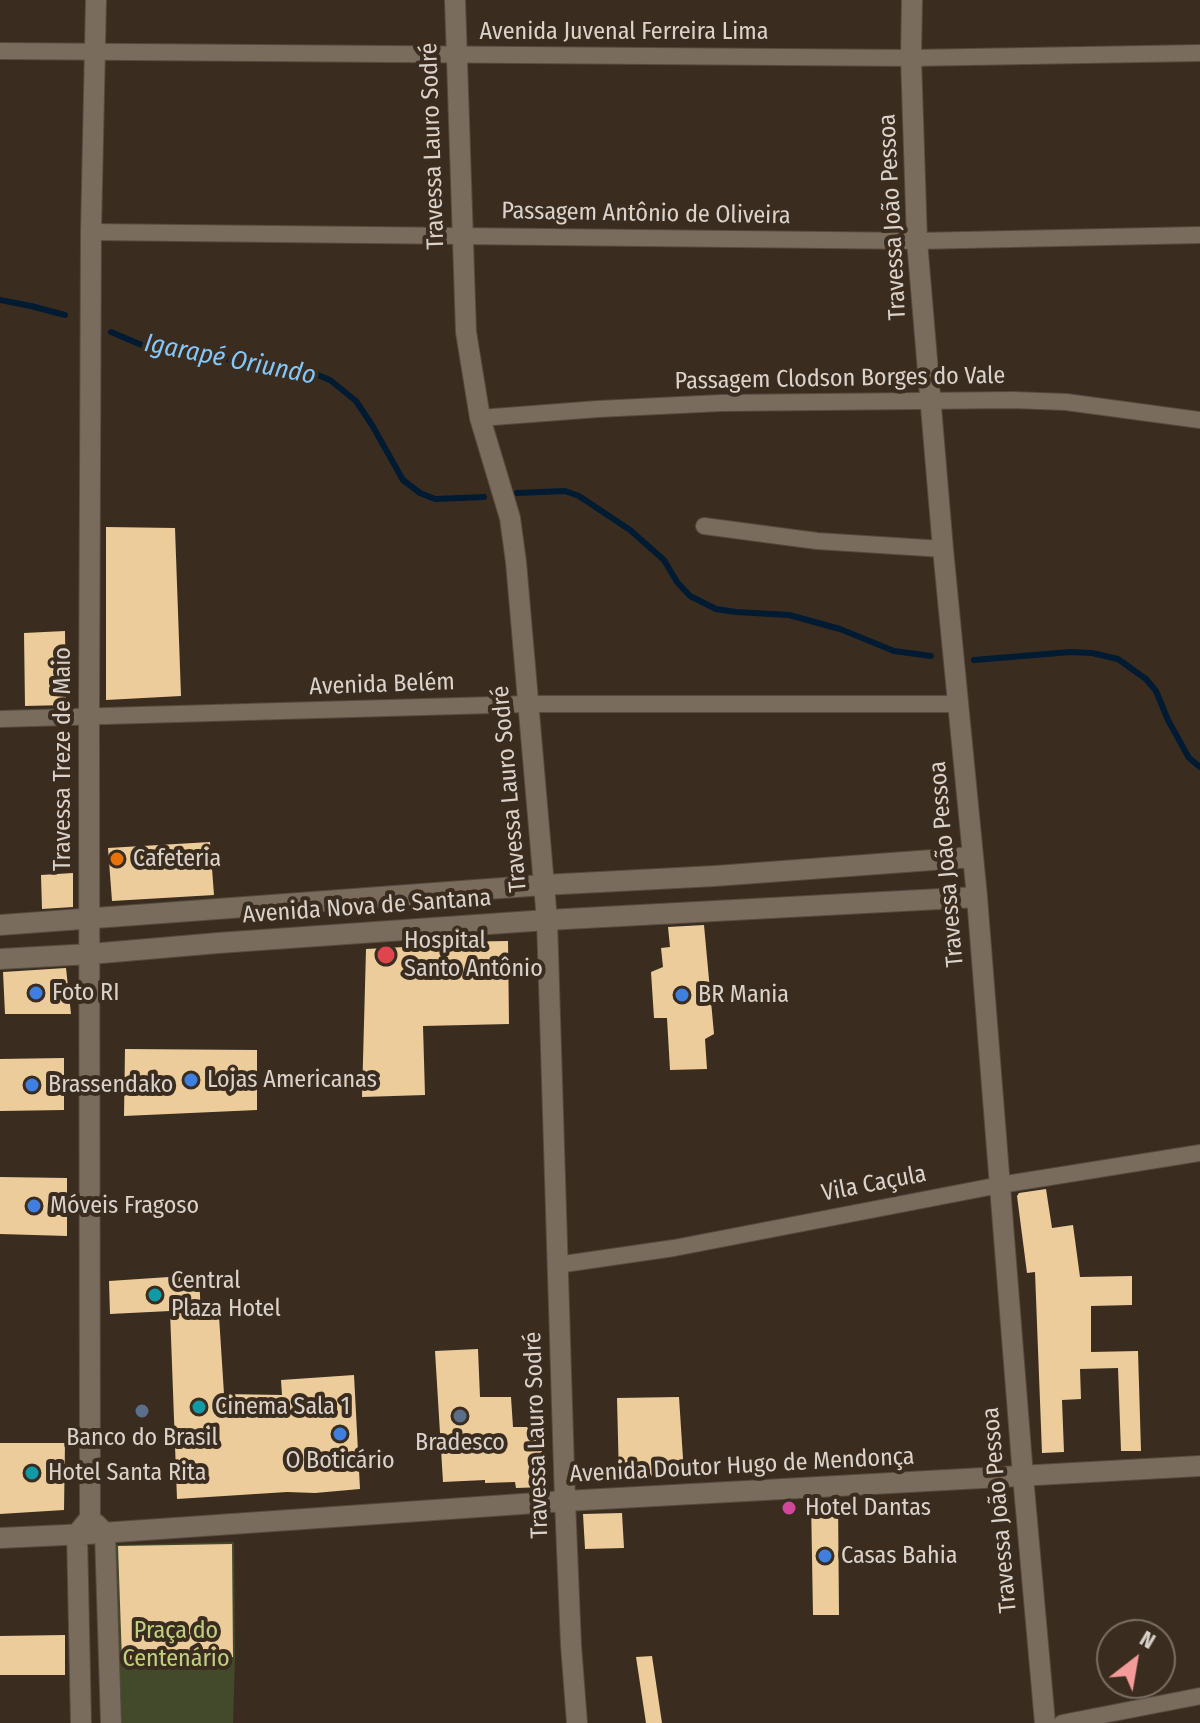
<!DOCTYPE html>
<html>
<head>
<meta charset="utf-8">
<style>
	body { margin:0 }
	#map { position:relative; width:1200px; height:1723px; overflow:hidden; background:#3a2d20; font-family:"Fira Sans Condensed",sans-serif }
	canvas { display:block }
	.north { position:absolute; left:1096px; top:1619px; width:80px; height:80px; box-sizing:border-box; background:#3a2d20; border:2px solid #7a6f64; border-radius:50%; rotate:31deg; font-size:22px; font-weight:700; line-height:32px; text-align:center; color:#dbd3cb }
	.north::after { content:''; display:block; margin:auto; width:28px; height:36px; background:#f59b9a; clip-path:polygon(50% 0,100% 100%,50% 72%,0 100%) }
</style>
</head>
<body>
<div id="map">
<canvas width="1200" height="1723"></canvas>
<div class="north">N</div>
</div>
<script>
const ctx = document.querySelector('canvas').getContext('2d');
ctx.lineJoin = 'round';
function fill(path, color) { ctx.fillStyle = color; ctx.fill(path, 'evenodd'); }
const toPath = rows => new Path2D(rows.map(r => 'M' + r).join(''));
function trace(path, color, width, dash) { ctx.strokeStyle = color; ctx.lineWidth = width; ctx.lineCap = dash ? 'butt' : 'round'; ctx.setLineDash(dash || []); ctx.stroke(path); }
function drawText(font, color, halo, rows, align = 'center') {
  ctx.font = font + ' "Fira Sans Condensed",sans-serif'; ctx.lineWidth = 8; ctx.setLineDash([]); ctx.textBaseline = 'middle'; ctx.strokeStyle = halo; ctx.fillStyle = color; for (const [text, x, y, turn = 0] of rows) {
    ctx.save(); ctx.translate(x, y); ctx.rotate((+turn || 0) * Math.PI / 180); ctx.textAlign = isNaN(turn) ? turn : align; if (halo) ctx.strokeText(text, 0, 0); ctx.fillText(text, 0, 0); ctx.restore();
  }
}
const green = toPath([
	[234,1542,235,1658,233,1723,120,1723,115,1545]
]);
const stream = toPath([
	[0,300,31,306,65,315],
	[111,332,144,346,169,352,216,356,253,366,313,373,330,380,356,401,372,425,403,480,420,493,435,499,484,497],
	[517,493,565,491,579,496,630,530,664,560,677,582,690,596,716,609,736,612,789,615,840,629,894,651,931,656],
	[974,660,1071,652,1092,653,1118,659,1146,679,1156,691,1168,720,1189,758,1200,767]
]);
const building = toPath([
	[106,527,175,528,181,696,106,700],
	[65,631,66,705,25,706,24,633],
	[210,842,214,895,112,901,108,848],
	[73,873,73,907,42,909,41,875],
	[704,925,714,1034,705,1039,707,1069,670,1070,667,1018,654,1018,651,972,663,967,661,948,670,947,668,927],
	[508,941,509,1024,423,1026,425,1095,362,1097,366,949,444,945,444,942],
	[66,968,71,1014,5,1014,3,972],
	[125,1049,257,1050,257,1110,124,1116],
	[64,1058,64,1110,0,1111,0,1059],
	[0,1177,67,1178,67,1236,0,1234],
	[1046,1189,1052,1228,1073,1225,1080,1277,1132,1276,1132,1305,1091,1306,1091,1352,1138,1351,1141,1451,1121,1451,1118,1368,1080,1369,1081,1399,1062,1400,1064,1452,1042,1453,1035,1272,1027,1273,1017,1196,1019,1193],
	[199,1275,201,1316,219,1316,224,1394,282,1395,281,1380,354,1375,360,1489,315,1493,287,1492,177,1499,170,1311,110,1314,109,1281],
	[478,1349,480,1397,511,1397,513,1427,540,1427,545,1487,516,1488,515,1482,485,1483,485,1480,443,1482,435,1351],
	[679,1397,684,1474,619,1478,617,1398],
	[0,1443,65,1443,64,1510,0,1514],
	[838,1499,839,1615,813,1615,811,1500],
	[622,1513,624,1548,585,1549,583,1514],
	[232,1544,233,1657,122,1661,118,1546],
	[65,1635,65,1675,0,1675,0,1636],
	[652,1656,662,1723,646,1723,636,1657]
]);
const street = toPath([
	[0,51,911,58,1200,53],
	[91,232,917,241,1200,235],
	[480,418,598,409,721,403,1013,400,1066,402,1200,420],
	[704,526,817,541,943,549],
	[0,719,529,704,958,704],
	[557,1265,674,1248,1000,1185,1200,1153],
	[1062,1723,1200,1696]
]);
const secondary = toPath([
	[455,0,466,332,480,418,510,518,516,562,547,920,565,1501,571,1645,577,1723],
	[912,0,911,58,917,241,943,549,977,897,1023,1476,1045,1723],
	[0,925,543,885,715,876,973,857],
	[0,959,90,954,218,943,547,920,977,897],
	[96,1524,105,1533,111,1723],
	[0,1538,87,1534,565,1501,1200,1466],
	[81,1723,77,1534,90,1518,89,717,91,232,96,0]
]);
const markers = [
	[117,859,8,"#e8710a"],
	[386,955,10,"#e0444e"],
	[36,993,8,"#3f7fe0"],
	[682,995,8,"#3f7fe0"],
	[191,1080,8,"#3f7fe0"],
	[32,1085,8,"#3f7fe0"],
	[34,1206,8,"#3f7fe0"],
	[155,1295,8,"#0f9aa8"],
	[199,1407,8,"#0f9aa8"],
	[142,1411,8,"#5c6f8a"],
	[460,1416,8,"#5c6f8a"],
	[340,1434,8,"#3f7fe0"],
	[32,1473,8,"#0f9aa8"],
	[789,1508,8,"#d1479c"],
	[825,1556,8,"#3f7fe0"]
];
const streetNames = [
	["Avenida Juvenal Ferreira Lima",624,32],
	["Travessa Lauro Sodré",433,146,-92],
	["Passagem Antônio de Oliveira",646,214,1],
	["Travessa João Pessoa",893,217,-93],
	["Passagem Clodson Borges do Vale",840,379,-1],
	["Avenida Belém",382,685,-2],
	["Travessa Treze de Maio",63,759,-90],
	["Travessa Lauro Sodré",510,789,-95],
	["Travessa João Pessoa",947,864,-95],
	["Avenida Nova de Santana",367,907,-4],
	["Vila Caçula",874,1184,-11],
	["Travessa Lauro Sodré",537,1435,-92],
	["Avenida Doutor Hugo de Mendonça",742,1466,-3],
	["Travessa João Pessoa",1000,1510,-95]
];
const poiNames = [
	["Cafeteria",133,859],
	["Hospital",404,941],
	["Santo Antônio",404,969],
	["Foto RI",52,993],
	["BR Mania",698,995],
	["Lojas Americanas",207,1080],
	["Brassendako",48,1085],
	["Móveis Fragoso",50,1206],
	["Central",171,1281],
	["Plaza Hotel",171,1309],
	["Cinema Sala 1",215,1407],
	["Banco do Brasil",142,1438,"center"],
	["Bradesco",460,1443,"center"],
	["O Boticário",340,1461,"center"],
	["Hotel Santa Rita",48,1473],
	["Hotel Dantas",805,1508],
	["Casas Bahia",841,1556]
];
const parkNames = [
	["Praça do",176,1631],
	["Centenário",176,1659]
];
const waterNames = [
	["Igarapé Oriundo",230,360,11]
];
fill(green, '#43492b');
trace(stream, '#001b32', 6);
fill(building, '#eccc9b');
trace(street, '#554b3f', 18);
trace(secondary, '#554b3f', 22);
trace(street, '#7a6c5c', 16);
trace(secondary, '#7a6c5c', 20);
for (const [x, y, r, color] of markers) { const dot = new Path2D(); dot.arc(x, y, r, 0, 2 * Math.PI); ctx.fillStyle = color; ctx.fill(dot); trace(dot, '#3a2d20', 3); }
drawText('24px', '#dbd3cb', '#3a2d20', streetNames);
drawText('24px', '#dbd3cb', '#3a2d20', poiNames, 'left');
drawText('24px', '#c0d081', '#3a2d20', parkNames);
drawText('italic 26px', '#83c7fd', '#3a2d20', waterNames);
</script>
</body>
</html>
